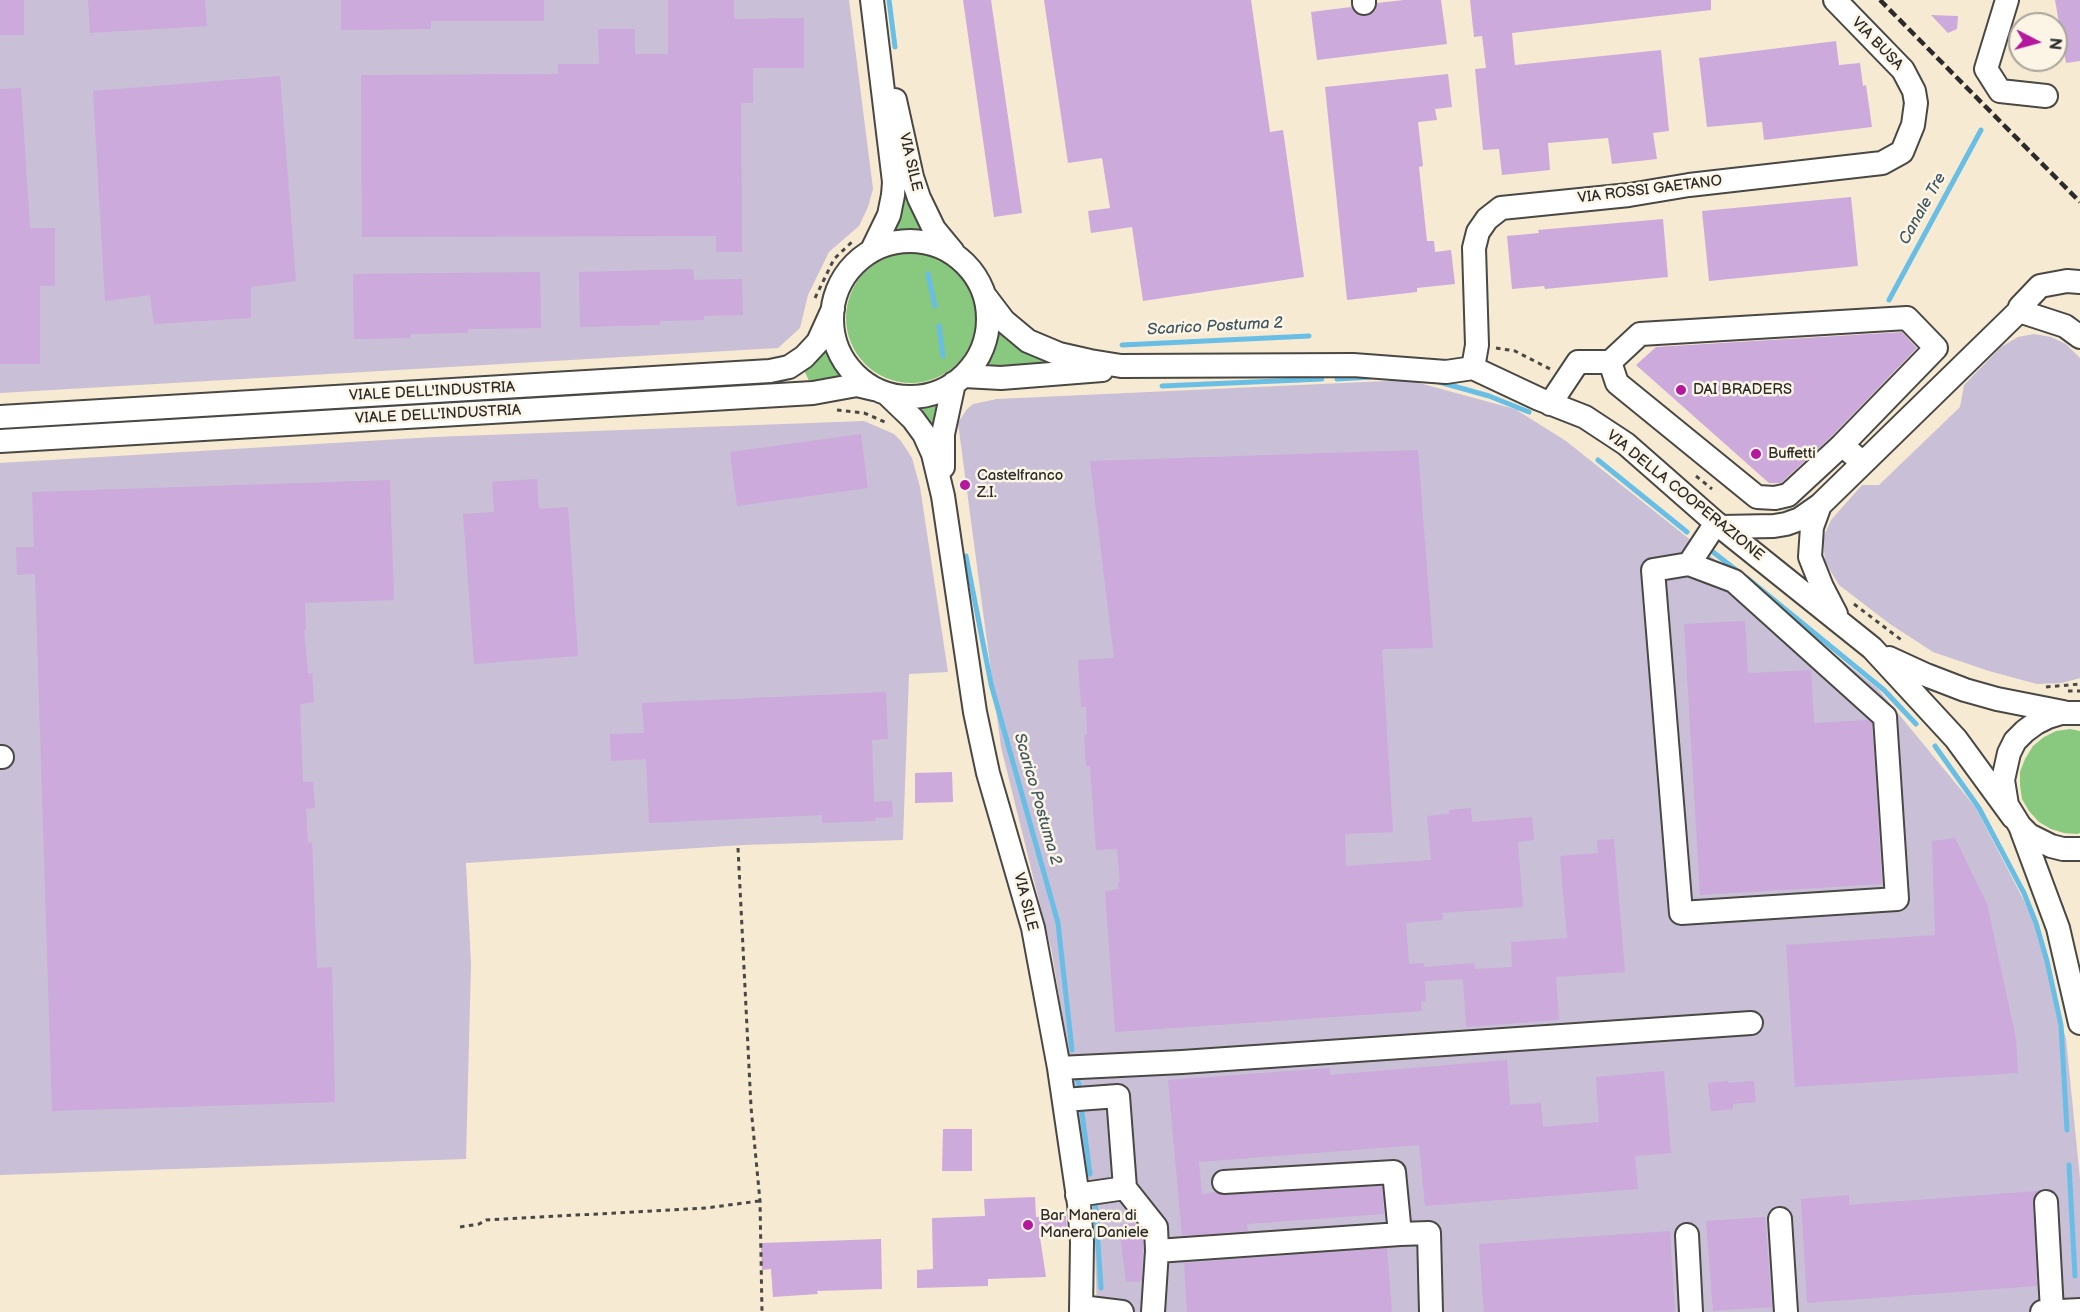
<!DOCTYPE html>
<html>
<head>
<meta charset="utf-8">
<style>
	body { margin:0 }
	#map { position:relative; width:2080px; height:1312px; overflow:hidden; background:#f6ead2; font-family:"Balsamiq Sans",sans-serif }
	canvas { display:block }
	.north { position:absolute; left:2008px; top:12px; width:60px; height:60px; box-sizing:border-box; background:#fcf5e5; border:2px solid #a8a49b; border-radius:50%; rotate:96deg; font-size:16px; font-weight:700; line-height:24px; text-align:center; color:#2b2b2b }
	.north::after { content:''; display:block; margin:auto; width:21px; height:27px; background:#b5179e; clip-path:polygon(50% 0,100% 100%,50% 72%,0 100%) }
</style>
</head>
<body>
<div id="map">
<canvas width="2080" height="1312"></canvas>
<div class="north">N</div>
</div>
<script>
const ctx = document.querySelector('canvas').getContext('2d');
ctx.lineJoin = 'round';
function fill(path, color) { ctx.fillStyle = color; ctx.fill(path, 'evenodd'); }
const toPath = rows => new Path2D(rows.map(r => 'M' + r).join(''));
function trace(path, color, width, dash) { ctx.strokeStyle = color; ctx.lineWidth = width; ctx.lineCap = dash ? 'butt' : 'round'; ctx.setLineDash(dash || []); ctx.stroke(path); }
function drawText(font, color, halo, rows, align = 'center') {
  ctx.font = font + ' "Balsamiq Sans",sans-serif'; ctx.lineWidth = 5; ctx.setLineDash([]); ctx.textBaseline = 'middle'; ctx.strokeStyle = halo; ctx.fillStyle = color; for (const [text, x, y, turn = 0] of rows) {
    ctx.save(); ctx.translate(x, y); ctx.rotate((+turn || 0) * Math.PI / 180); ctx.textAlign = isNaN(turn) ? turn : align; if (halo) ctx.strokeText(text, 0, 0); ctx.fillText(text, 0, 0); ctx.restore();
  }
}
const industrial = toPath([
	[0,0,849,0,873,189,868,207,859,226,829,252,808,295,800,328,778,348,0,393],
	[2034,334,2051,337,2066,344,2080,358,2080,678,2062,683,2037,684,1989,671,1933,652,1890,624,1839,585,1825,562,1823,538,1831,520,1862,485,1879,485,1960,407,1964,385,2001,347,2018,337],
	[1408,380,1515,409,1566,441,1878,689,1976,808,2033,918,2066,1039,2080,1179,2080,1312,1097,1312,1094,1213,1052,953,1001,747,958,423,967,409,973,404,997,399],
	[864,421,894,434,901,441,912,458,920,487,948,672,909,674,903,840,743,845,466,863,471,964,466,1159,0,1175,0,463,434,437]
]);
const green = toPath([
	[898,178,930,231,908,229,888,232],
	'846 318a65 65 0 1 1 130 0a65 65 0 1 1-130 0Z',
	[999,325,1078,363,982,370,994,349],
	[827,346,834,363,845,377,811,385,803,368],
	[939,402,938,441,916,407],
	[2070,729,2080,731,2080,833,2077,834,2064,833,2051,829,2039,822,2029,811,2022,799,2020,785,2020,772,2025,759,2033,746,2044,737,2056,731]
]);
const stream = toPath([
	[889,0,895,47],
	[928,274,935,306],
	[1889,300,1981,130],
	[939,326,943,356],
	[1122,345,1309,336],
	[1337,379,1371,377],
	[1439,382,1489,396,1529,412],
	[1162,386,1322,379],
	[1598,460,1687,532],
	[1713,552,1740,573],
	[966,556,991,684,1058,923,1072,1050],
	[1747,578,1884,690,1916,724],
	[1935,746,1979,808,2024,893,2036,923,2047,961,2061,1025,2067,1130],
	[1076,1075,1079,1085],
	[1081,1105,1090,1174],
	[2069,1165,2075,1276],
	[1095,1199,1101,1288]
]);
const building = toPath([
	[0,0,24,0,24,35,0,35],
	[88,0,205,0,207,26,90,33],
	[341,0,544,0,544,21,431,21,431,29,341,30],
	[668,0,734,0,734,19,804,18,804,68,753,68,753,103,741,103,742,252,716,252,716,236,362,237,361,75,558,74,558,64,599,64,598,29,635,29,635,54,668,54],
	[963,0,991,0,1022,213,994,217],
	[1044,0,1251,0,1270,132,1283,130,1304,277,1143,301,1132,227,1091,233,1088,211,1110,208,1102,158,1068,163],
	[1404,0,1441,0,1447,44,1317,60,1311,12,1351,7,1357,14,1365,16,1371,14,1375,10,1377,3],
	[1470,0,1711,0,1711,10,1512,33,1515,65,1661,50,1669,131,1653,133,1657,159,1612,164,1608,138,1548,143,1550,170,1502,175,1499,149,1483,150,1475,69,1486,68,1482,36,1474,37],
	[2055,0,2080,0,2080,61,2066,63],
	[1931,15,1958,16,1957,29,1948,33],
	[1836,41,1839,65,1860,63,1863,86,1866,85,1872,127,1764,140,1762,122,1707,127,1699,58],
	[1448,74,1452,107,1435,109,1437,120,1418,122,1423,166,1419,167,1427,241,1434,241,1435,252,1451,250,1455,284,1417,288,1417,292,1347,300,1325,87],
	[280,76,296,281,251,287,251,318,154,324,150,295,105,301,93,91],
	[21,88,30,228,55,228,55,286,40,286,40,364,0,364,0,89],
	[1851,197,1858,266,1709,281,1702,211],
	[1663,219,1668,277,1545,289,1544,286,1512,289,1507,236,1539,233,1538,230],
	[693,269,694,280,742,279,743,315,704,316,704,320,660,321,660,325,580,327,579,272],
	[540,272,541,328,468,329,468,333,411,334,410,338,354,339,353,274],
	[1902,332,1917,348,1833,435,1781,483,1769,483,1636,365,1656,347],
	[861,434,868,488,737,506,730,452],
	[1418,450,1433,648,1382,649,1393,832,1345,834,1346,866,1431,860,1427,816,1449,814,1449,810,1471,808,1472,822,1532,817,1534,840,1518,842,1523,907,1442,913,1443,920,1406,923,1409,964,1424,963,1424,967,1474,963,1475,969,1512,967,1511,942,1567,938,1560,856,1598,853,1597,840,1614,839,1625,972,1556,977,1559,1020,1466,1027,1463,979,1425,981,1426,1001,1421,1002,1422,1011,1115,1032,1105,891,1119,889,1118,882,1120,882,1117,849,1096,850,1090,766,1086,766,1084,735,1087,734,1086,707,1081,707,1078,660,1114,658,1090,461],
	[537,479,539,509,568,507,578,656,474,664,463,514,494,512,492,482],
	[390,480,394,600,305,603,306,630,304,630,308,674,312,673,314,702,300,704,303,782,313,782,315,808,306,809,308,843,312,842,317,968,332,967,335,1102,52,1111,35,574,17,575,16,547,34,547,32,492],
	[1745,621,1748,673,1811,670,1814,723,1869,720,1872,723,1882,884,1700,895,1684,624],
	[886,692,888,739,872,740,874,802,892,801,893,817,875,818,876,821,822,823,822,815,649,823,646,759,611,761,610,734,644,733,642,703],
	[952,772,953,802,915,803,915,773],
	[1955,838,1987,904,2016,1039,2018,1073,1795,1087,1786,945,1935,935,1932,841],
	[1507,1060,1510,1105,1541,1103,1543,1127,1599,1122,1596,1077,1664,1071,1671,1153,1635,1156,1638,1189,1425,1206,1419,1145,1199,1162,1202,1194,1216,1192,1225,1195,1382,1186,1384,1214,1247,1224,1248,1231,1182,1236,1168,1080,1330,1068,1330,1075],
	[1728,1081,1728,1083,1754,1081,1756,1102,1733,1104,1733,1109,1711,1111,1708,1083],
	[943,1129,972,1129,972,1171,942,1171],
	[2038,1191,2034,1196,2033,1203,2037,1286,1807,1303,1801,1199,1849,1195,1849,1205],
	[1035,1197,1036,1217,1066,1216,1067,1229,1039,1231,1046,1277,988,1279,988,1286,917,1288,917,1270,933,1269,932,1218,985,1216,984,1199],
	[1765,1217,1772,1307,1713,1311,1706,1221],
	[1135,1223,1139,1230,1143,1232,1142,1281,1126,1282,1119,1225],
	[1670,1231,1675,1312,1484,1312,1479,1244],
	[881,1239,882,1289,817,1291,818,1294,773,1297,771,1269,762,1270,761,1243],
	[1387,1248,1392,1312,1187,1312,1184,1263]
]);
const path = toPath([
	[815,298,834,259,854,240],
	[1496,348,1515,351,1550,369],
	[837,410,864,413,885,422],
	[1696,476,1712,489],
	[1854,604,1904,642],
	[2046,687,2080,684],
	[2068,691,2080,691],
	[738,848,751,1107,760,1201,762,1312],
	[460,1227,479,1224,486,1220,706,1208,759,1201]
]);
const minor = toPath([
	[872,0,894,182,893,195,889,215,872,250],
	[1364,0,1364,3],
	[2007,0,1986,69,2000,91,2046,96],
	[895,100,912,177,919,198,934,229,953,252],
	'832 319a78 78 0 1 1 156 0a78 78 0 1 1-156 0Z',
	[2080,282,2067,281,2040,286,2020,307,2019,311,2065,326,2080,337],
	[985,296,1004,321,1028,341,1059,354,1090,361,1121,366,1353,365,1446,372,1473,368,1539,399,1585,417,1626,444,1716,523,1872,648,1956,739,2013,817],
	[1473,368,1477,345,1474,248,1478,232,1487,219,1501,208,1629,195,1689,185,1882,163,1902,152,1913,125,1916,103,1914,91,1903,70,1835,0],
	[964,376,1001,378,1102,370],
	[887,394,913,419,924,434,933,454,943,496,975,712,988,773,1033,928,1059,1068,1079,1204,1082,1242,1081,1312],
	[1550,404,1578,362,1610,362],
	[0,417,770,371,789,367,804,357,818,342,833,309],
	[0,441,813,393,857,385,874,389],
	[1842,445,1936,348,1907,318,1640,334,1610,362,1617,383,1757,497,1775,498,1788,495,1842,445,1863,463],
	[943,467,943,434,954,383],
	[1820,505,1812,527,1810,557,1822,587,1836,614],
	[1721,527,1774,526,1786,524,1800,519,1820,505,2019,311],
	[1689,564,1653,570,1681,913,1897,899,1885,717,1734,581,1689,564,1716,523],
	[1889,658,1926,675,1965,690,1997,699,2063,712],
	[2080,713,2061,713,2048,717,2036,723,2025,731,2015,741,2009,753,2003,780,2007,805,2020,826,2029,835,2051,846,2063,849,2080,849],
	[0,757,2,757],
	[2020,826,2058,928,2080,1023],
	[1059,1068,1182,1062,1751,1023],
	[1064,1100,1118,1096,1125,1188,1156,1227,1157,1251],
	[1077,1195,1125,1188],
	[2046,1202,2052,1311],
	[1780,1219,1786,1312],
	[1400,1234,1429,1233,1431,1312],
	[1687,1235,1691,1312],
	[1081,1307,1122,1312],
	[1153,1312,1157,1251,1400,1234,1394,1172,1224,1182],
	[2042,1312,2080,1310]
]);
const rail = toPath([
	[1880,0,2080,202]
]);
const markers = [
	[1681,390,6,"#b5179e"],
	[1756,454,6,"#b5179e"],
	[965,485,6,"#b5179e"],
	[1028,1225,6,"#b5179e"]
];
const streetNames = [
	["VIA BUSA",1877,44,46],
	["VIA SILE",910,162,77],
	["VIA ROSSI GAETANO",1650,190,-7],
	["VIALE DELL'INDUSTRIA",432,392,-3],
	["VIALE DELL'INDUSTRIA",438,415,-3],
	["VIA DELLA COOPERAZIONE",1685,496,39],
	["VIA SILE",1025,902,76]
];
const poiNames = [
	["DAI BRADERS",1693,390],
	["Buffetti",1768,454],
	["Castelfranco",977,476],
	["Z.I.",977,493],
	["Bar Manera di",1040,1216],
	["Manera Daniele",1040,1233]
];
const waterNames = [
	["Canale Tre",1923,209,-61],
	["Scarico Postuma 2",1215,327,-3],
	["Scarico Postuma 2",1037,799,74]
];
fill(industrial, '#c9bfd7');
fill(green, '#89c87f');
trace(stream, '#69bee5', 5);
fill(building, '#ccaadc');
trace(minor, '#494844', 26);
trace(path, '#494844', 3, [4.5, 4.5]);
trace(minor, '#fff', 22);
trace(rail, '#2b2b2b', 4.5, [9, 4.5]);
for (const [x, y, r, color] of markers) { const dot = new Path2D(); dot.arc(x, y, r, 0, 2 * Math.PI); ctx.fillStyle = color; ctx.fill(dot); trace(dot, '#fcf5e5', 2); }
drawText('15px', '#2b2b2b', '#fcf5e5', streetNames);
drawText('15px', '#2b2b2b', '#fcf5e5', poiNames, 'left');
drawText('italic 16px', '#3e5763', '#fcf5e5', waterNames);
</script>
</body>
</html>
